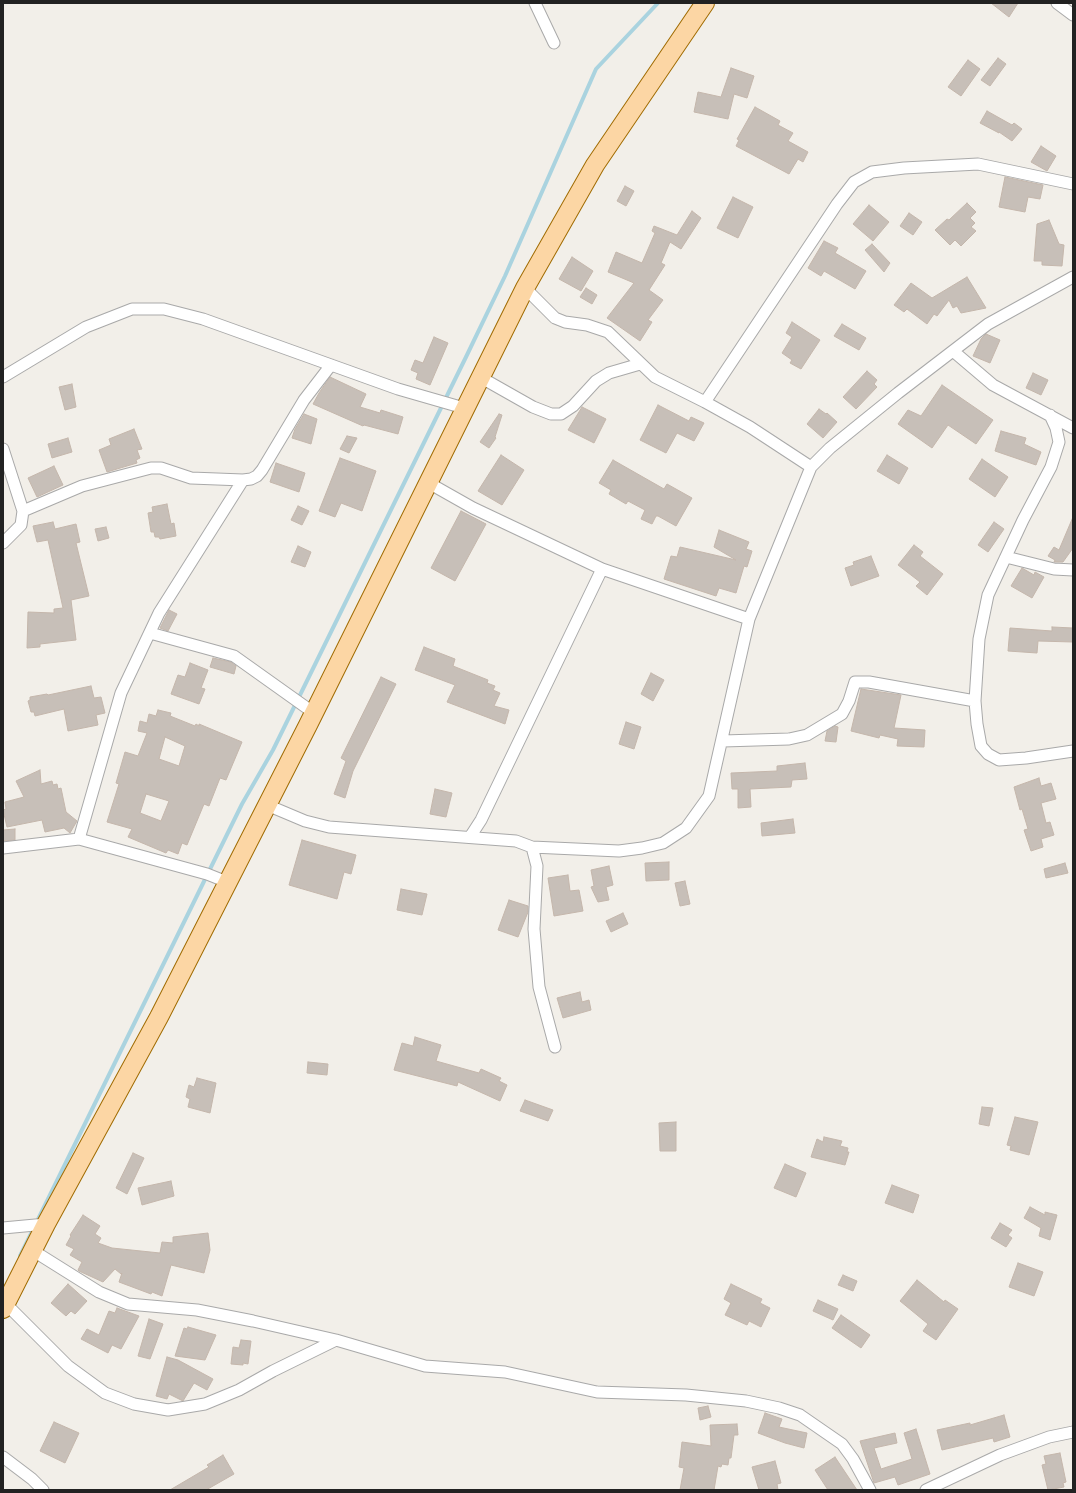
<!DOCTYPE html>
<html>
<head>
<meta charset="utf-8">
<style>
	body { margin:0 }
	#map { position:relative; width:1076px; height:1493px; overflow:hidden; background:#f2efe9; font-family:"Space Grotesk",sans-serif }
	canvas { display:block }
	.frame { position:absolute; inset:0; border:4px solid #222; pointer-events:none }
</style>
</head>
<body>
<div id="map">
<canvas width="1076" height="1493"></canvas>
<div class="frame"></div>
</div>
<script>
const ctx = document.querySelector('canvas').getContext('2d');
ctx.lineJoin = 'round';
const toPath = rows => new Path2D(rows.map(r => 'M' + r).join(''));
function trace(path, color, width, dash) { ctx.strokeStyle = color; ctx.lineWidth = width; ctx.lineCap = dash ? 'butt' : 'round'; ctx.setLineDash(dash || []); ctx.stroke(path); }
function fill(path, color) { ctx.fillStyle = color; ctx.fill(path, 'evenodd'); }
const stream = toPath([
	[20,1256,242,804,273,750,466,357,505,276,596,69,658,3]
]);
const building = toPath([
	[991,3,1018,3,1009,17,991,3],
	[998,58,1006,64,990,86,981,80,998,58],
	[968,60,980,69,961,96,948,87,968,60],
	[731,68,754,76,747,98,734,94,728,119,694,112,698,92,721,97,731,68],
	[755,107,780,121,778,125,793,133,788,141,808,152,803,162,798,159,789,174,736,146,739,140,737,139,755,107],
	[987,111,1012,125,1014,123,1022,129,1012,141,999,132,999,133,980,123,987,111],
	[1041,146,1056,156,1047,171,1031,162,1041,146],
	[1005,177,1043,185,1040,199,1028,197,1025,212,999,207,1005,177],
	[625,186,634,191,626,206,617,201,625,186],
	[733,197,753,207,738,238,717,228,733,197],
	[967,203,976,212,970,218,975,223,971,227,976,231,961,246,955,240,950,245,935,230,947,219,949,220,967,203],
	[869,205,889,222,873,241,853,224,869,205],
	[692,211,701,218,681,249,670,242,661,263,665,265,649,290,663,300,648,320,652,322,640,341,607,318,634,283,608,272,616,252,642,263,655,233,652,231,654,226,677,235,692,211],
	[909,213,922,222,913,235,900,226,909,213],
	[1049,220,1059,244,1064,245,1062,266,1042,265,1042,261,1034,261,1037,224,1049,220],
	[824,241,838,248,835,253,866,271,855,289,824,271,821,276,808,268,824,241],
	[872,244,890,263,884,272,865,250,872,244],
	[572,257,593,271,581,291,559,279,572,257],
	[967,277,986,308,961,313,957,306,953,308,949,300,937,316,934,314,927,324,907,309,904,312,894,305,911,283,932,298,967,277],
	[586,288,597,295,592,304,580,297,586,288],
	[792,322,820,340,801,369,790,363,792,360,782,353,792,337,786,333,792,322],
	[842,324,866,338,859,350,834,336,842,324],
	[986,334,1000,340,990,363,973,356,981,339,986,334],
	[434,337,448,343,430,385,416,379,418,373,411,370,415,360,423,363,434,337],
	[867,371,877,380,874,384,877,387,856,409,843,397,867,371],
	[1033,373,1048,380,1041,395,1026,388,1033,373],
	[330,377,366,394,360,407,380,413,381,410,403,417,398,434,364,425,363,426,313,404,319,393,330,377],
	[72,384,76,407,65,410,59,387,72,384],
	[942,385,993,420,976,444,948,425,932,448,898,424,908,410,921,416,942,385],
	[658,405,689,421,691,417,704,423,694,441,677,433,666,453,640,440,658,405],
	[582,407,606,419,594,443,568,430,582,407],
	[819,409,826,414,827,413,837,422,823,438,807,424,819,409],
	[304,414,317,419,311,444,292,438,295,429,304,414],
	[499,414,502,415,495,437,496,438,489,448,480,442,499,414],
	[134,429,142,449,137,450,140,458,136,460,137,463,107,472,99,450,111,445,109,439,134,429],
	[1001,431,1026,438,1024,444,1041,452,1036,465,995,451,1001,431],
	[347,436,357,438,349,453,340,449,347,436],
	[68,438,72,452,52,458,48,444,68,438],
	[501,455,524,470,502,505,478,491,501,455],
	[887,455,908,468,899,484,877,471,887,455],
	[340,458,376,471,362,511,341,503,335,517,319,511,340,458],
	[982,459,1008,477,995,497,969,479,982,459],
	[613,460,664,489,667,484,692,498,676,526,658,516,656,516,652,524,641,519,645,510,628,501,626,504,609,494,611,490,599,483,613,460],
	[276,463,305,473,299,492,270,482,276,463],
	[54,466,63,485,37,497,28,478,54,466],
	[167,504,171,524,174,523,176,536,160,539,159,537,155,537,154,532,151,532,148,513,153,512,152,507,167,504],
	[298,506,309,511,302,525,291,520,298,506],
	[461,511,486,524,455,581,431,568,461,511],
	[1073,517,1073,548,1063,562,1054,562,1055,560,1048,556,1054,547,1059,550,1073,517],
	[53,522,55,529,76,524,80,542,76,543,89,596,71,600,76,640,40,644,40,647,27,648,28,612,54,613,54,609,63,608,48,540,37,542,33,526,53,522],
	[994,522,1004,529,988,552,978,545,994,522],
	[106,527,109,538,98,541,95,529,106,527],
	[719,530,749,542,746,549,752,551,747,567,744,566,736,593,719,588,716,596,664,579,671,556,677,557,680,547,736,560,714,547,719,530],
	[914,545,923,552,920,556,943,574,927,595,916,586,920,582,898,565,914,545],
	[298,546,311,552,305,567,291,562,298,546],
	[871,556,879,576,851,586,845,568,854,565,853,562,871,556],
	[1022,568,1034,575,1035,572,1044,577,1032,598,1011,586,1022,568],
	[169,610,177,614,168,631,160,628,169,610],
	[1052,627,1073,628,1073,642,1038,641,1037,653,1008,651,1010,628,1052,631,1052,627],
	[424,647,455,659,453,666,488,680,487,683,495,686,493,690,500,693,494,706,509,710,505,724,447,702,455,685,415,670,424,647],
	[213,658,231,662,236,666,234,674,210,667,213,658],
	[190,663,208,670,201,688,205,689,199,704,171,694,178,675,185,677,190,663],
	[651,673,664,680,653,701,641,694,651,673],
	[381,677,396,684,353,771,345,798,334,794,346,761,341,758,381,677],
	[91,686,94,698,101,697,105,713,96,715,98,725,68,731,64,709,35,716,34,712,31,712,28,701,30,700,30,697,47,694,48,695,91,686],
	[861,689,901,695,894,728,925,730,924,747,897,746,898,739,880,735,879,738,851,731,861,689],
	[158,710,171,713,170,716,195,726,196,724,199,726,199,724,242,742,226,780,220,778,209,806,204,804,187,845,182,843,178,854,168,850,166,853,128,837,132,829,107,822,119,784,116,783,125,752,138,756,147,733,138,731,140,721,147,723,149,714,156,716,158,710],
	[165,737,185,746,179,766,159,759,165,737],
	[146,794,169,801,161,821,140,813,146,794],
	[626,722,641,727,634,749,619,744,626,722],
	[835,726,838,727,836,742,825,741,827,731,835,726],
	[805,763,807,779,792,780,791,787,750,789,751,807,738,808,738,789,732,789,731,773,777,771,777,766,805,763],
	[40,770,41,784,52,781,53,785,57,784,58,789,61,788,66,812,77,821,70,833,64,828,45,832,42,820,7,827,3,810,6,809,5,802,24,797,16,781,40,770],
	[1039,778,1041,786,1051,783,1056,799,1041,803,1046,823,1050,822,1054,835,1041,839,1043,847,1031,851,1024,830,1028,829,1022,809,1020,810,1014,787,1039,778],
	[435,789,452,793,446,817,430,814,435,789],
	[793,819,795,833,762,836,761,823,793,819],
	[15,829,15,840,3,841,3,830,15,829],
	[302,840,356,855,351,874,344,872,337,899,289,885,302,840],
	[669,862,669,880,646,881,645,863,669,862],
	[1065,863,1068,873,1046,878,1044,869,1065,863],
	[609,866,613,885,606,887,609,900,598,902,591,887,594,886,591,870,609,866],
	[568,875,570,891,579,890,583,911,554,916,548,878,568,875],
	[685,881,690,904,680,906,675,883,685,881],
	[401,889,427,894,422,915,397,910,401,889],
	[509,900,528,906,528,912,518,937,498,930,509,900],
	[623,913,628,924,611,932,606,921,623,913],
	[580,992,582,1002,589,1000,591,1010,563,1018,557,998,580,992],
	[415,1037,441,1045,436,1061,479,1073,481,1069,501,1078,499,1081,507,1085,500,1101,458,1082,457,1086,394,1070,402,1043,413,1046,415,1037],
	[308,1062,328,1064,327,1075,307,1073,308,1062],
	[197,1078,216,1083,210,1113,188,1107,190,1099,186,1097,189,1085,194,1087,197,1078],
	[525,1100,553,1110,548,1121,520,1111,525,1100],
	[982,1107,993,1108,989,1126,979,1124,982,1107],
	[1015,1117,1038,1122,1029,1155,1010,1150,1011,1146,1007,1145,1015,1117],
	[676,1122,676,1151,660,1151,659,1123,676,1122],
	[824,1137,842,1141,840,1146,848,1148,847,1152,849,1152,845,1165,811,1157,817,1139,823,1142,824,1137],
	[133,1153,144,1158,127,1194,116,1188,133,1153],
	[785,1164,806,1173,796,1197,774,1188,785,1164],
	[171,1181,174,1196,142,1205,138,1188,171,1181],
	[892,1185,919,1195,913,1213,885,1203,892,1185],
	[1030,1207,1045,1215,1045,1212,1057,1215,1050,1240,1039,1236,1041,1228,1024,1218,1030,1207],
	[83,1215,100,1226,95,1234,101,1238,98,1243,112,1248,160,1253,162,1242,173,1243,173,1237,208,1233,210,1250,204,1273,171,1265,162,1296,152,1292,151,1294,119,1282,122,1273,121,1274,115,1269,103,1282,79,1271,78,1270,82,1262,70,1255,74,1249,66,1245,71,1236,70,1235,83,1215],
	[1000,1223,1012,1230,1008,1235,1012,1238,1006,1247,991,1238,1000,1223],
	[1018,1263,1043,1272,1034,1296,1009,1287,1018,1263],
	[843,1275,857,1281,853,1291,838,1285,843,1275],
	[917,1280,944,1302,945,1300,958,1309,936,1340,923,1331,928,1324,900,1301,917,1280],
	[68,1284,87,1301,75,1314,71,1311,66,1316,51,1303,68,1284],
	[731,1284,762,1299,760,1303,770,1308,761,1327,749,1321,747,1325,725,1315,731,1303,724,1299,731,1284],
	[818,1300,838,1309,833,1320,813,1311,818,1300],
	[117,1308,139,1316,121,1349,112,1345,108,1353,81,1339,87,1329,99,1335,109,1311,115,1313,117,1308],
	[841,1315,870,1335,861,1348,832,1328,841,1315],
	[149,1319,163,1324,150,1359,138,1356,149,1319],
	[188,1327,216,1335,205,1360,175,1356,184,1328,187,1329,188,1327],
	[241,1340,251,1341,248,1364,243,1363,243,1365,231,1364,233,1347,239,1348,241,1340],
	[167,1357,178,1360,213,1379,207,1390,194,1383,183,1401,169,1394,167,1399,156,1396,167,1357],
	[708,1406,711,1417,700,1420,698,1408,708,1406],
	[765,1413,782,1419,779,1427,807,1433,804,1448,785,1443,758,1433,765,1413],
	[1004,1415,1010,1437,994,1442,993,1438,942,1450,937,1430,970,1423,970,1425,1004,1415],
	[54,1422,79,1433,65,1463,40,1451,54,1422],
	[737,1424,738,1435,734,1435,731,1458,729,1458,728,1465,722,1464,721,1467,718,1466,714,1490,680,1490,684,1468,679,1467,682,1442,711,1446,710,1425,737,1424],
	[916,1429,930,1474,898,1485,895,1477,874,1483,860,1441,895,1433,897,1443,874,1448,881,1469,912,1459,904,1433,916,1429],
	[1060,1453,1066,1482,1063,1483,1064,1487,1048,1490,1042,1465,1046,1464,1044,1456,1060,1453],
	[223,1455,234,1474,206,1490,170,1490,209,1467,207,1465,223,1455],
	[835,1457,857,1490,828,1490,815,1470,835,1457],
	[775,1461,781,1483,777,1484,778,1490,759,1490,752,1467,775,1461]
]);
const street = toPath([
	[535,3,554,43],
	[1057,3,1073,15],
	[525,288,555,318,565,322,587,325,608,332,655,377,705,402,750,427,811,467],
	[953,351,993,385,1073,428],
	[3,377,86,327,132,309,164,309,203,319,398,389,464,408],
	[480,377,533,407,551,414,561,414,573,406,596,381,609,373,640,364],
	[705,402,837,204,854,182,872,172,904,168,978,164,1073,184],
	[1050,415,1056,428,1059,442,1051,467,1023,520,988,595,979,639,975,701,977,724,981,746,988,754,999,760,1026,758,1073,751],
	[3,449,23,511,21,525,3,543],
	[427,482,473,508,602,569,749,619],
	[23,511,82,486,151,468,161,468,191,478,243,480,251,479,257,476,262,470,304,400,331,365],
	[1006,557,1054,569,1073,570],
	[150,633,234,656,314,713],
	[723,741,789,739,807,735,842,714,849,701,855,682,869,682,975,701],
	[267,805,305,821,329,827,516,841,532,847,537,866,534,929,539,987,555,1047],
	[470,837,481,820,602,569],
	[79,839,121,693,159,613,243,480],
	[532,847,619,851,642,848,663,843,686,828,709,796,749,619,811,467,830,448,898,393,988,324,1073,277],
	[3,848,79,839,207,874,227,882],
	[3,1228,46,1224],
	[32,1250,99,1292,128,1304,197,1310,253,1321,336,1340,425,1366,505,1372,597,1392,686,1395,746,1401,779,1408,800,1415,842,1444,853,1459,870,1490],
	[6,1304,68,1366,105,1393,134,1404,168,1410,205,1404,239,1390,273,1371,336,1340],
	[3,1457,32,1479,43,1490],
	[926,1490,1000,1455,1049,1437,1073,1432]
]);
const primary = toPath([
	[3,1309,46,1224,159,1017,308,725,525,288,595,165,705,3]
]);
trace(stream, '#aad3df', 4);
fill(building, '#c7bfb8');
trace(building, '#c4b6ab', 1);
trace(street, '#a9a9a9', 13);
trace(primary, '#a06b00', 20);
trace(street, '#fff', 11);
trace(primary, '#fcd6a4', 18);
</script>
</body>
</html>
